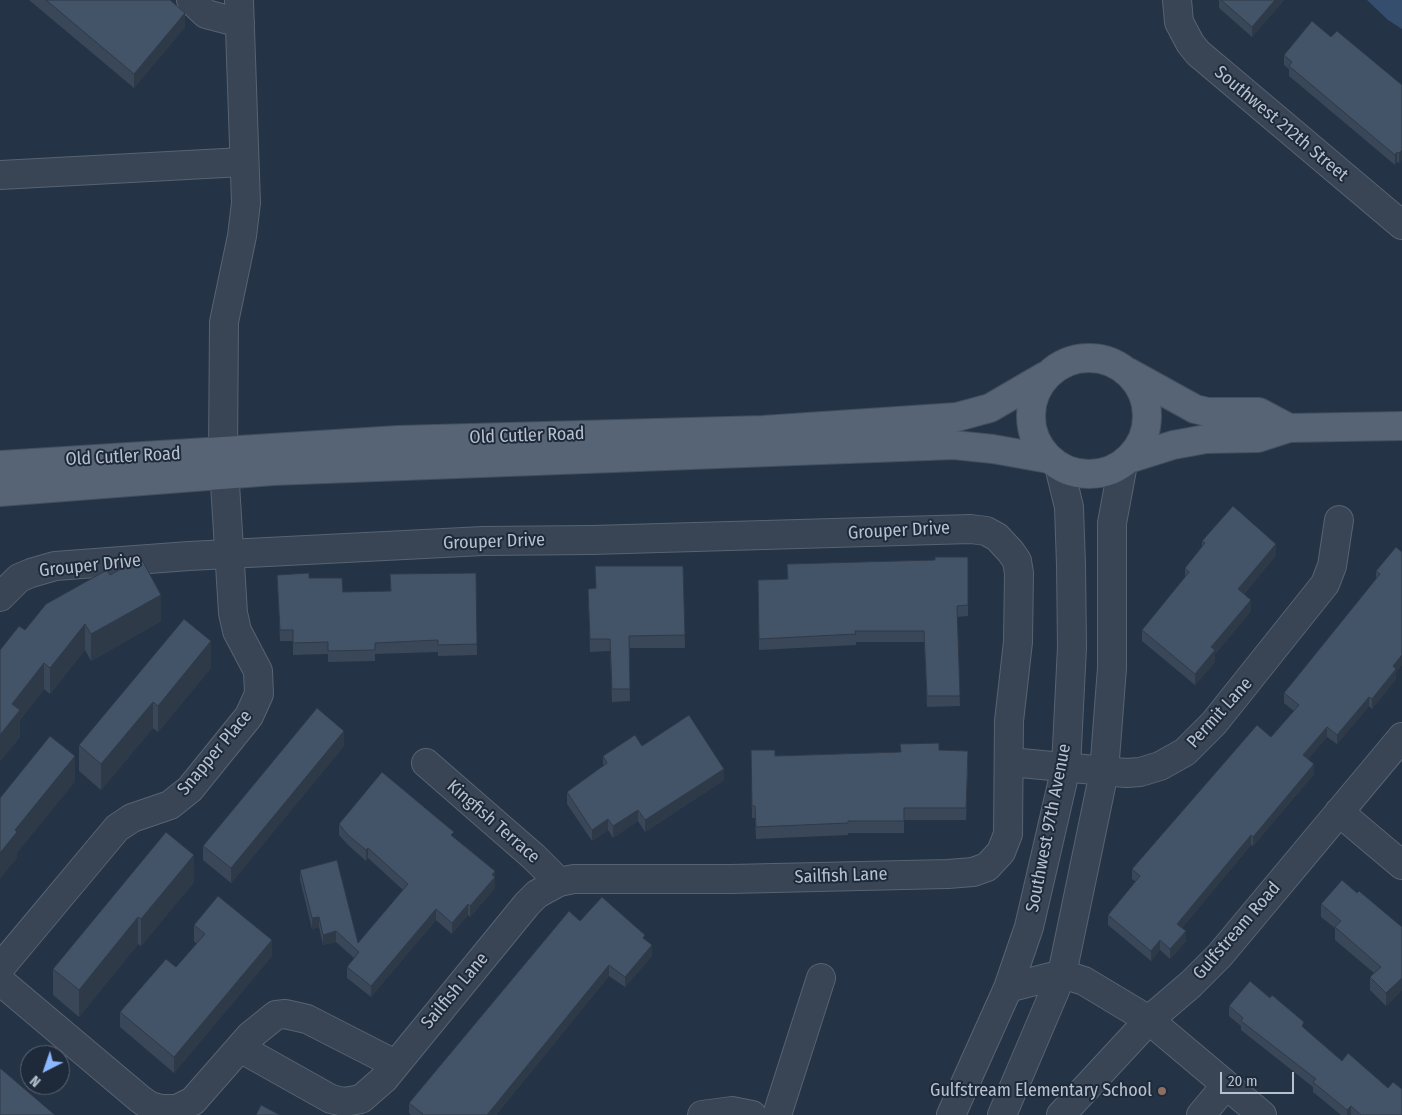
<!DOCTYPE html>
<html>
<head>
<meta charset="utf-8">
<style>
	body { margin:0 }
	#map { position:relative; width:1402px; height:1115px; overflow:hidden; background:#243346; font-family:"Fira Sans Condensed",sans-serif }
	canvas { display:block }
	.north { position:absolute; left:20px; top:1045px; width:50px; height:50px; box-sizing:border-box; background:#1e2a3a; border:1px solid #5b6675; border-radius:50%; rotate:221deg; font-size:14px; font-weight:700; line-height:20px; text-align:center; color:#b7c0ce }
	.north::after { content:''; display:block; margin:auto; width:18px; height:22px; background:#8bb8ff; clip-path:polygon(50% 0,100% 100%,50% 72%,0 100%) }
	.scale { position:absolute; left:1220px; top:1072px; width:74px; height:22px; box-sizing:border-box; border:2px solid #b7c0ce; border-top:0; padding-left:6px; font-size:15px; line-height:18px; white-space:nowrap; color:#b7c0ce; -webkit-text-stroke:4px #1e2a3a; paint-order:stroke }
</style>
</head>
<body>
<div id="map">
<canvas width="1402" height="1115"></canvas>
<div class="north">N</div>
<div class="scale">20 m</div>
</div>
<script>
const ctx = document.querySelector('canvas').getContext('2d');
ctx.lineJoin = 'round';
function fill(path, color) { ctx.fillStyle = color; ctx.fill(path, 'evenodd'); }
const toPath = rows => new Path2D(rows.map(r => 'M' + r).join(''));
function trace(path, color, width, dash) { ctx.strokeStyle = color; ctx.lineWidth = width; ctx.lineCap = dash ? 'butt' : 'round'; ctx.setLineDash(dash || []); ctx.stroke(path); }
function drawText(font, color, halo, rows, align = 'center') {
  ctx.font = font + ' "Fira Sans Condensed",sans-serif'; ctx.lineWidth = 4; ctx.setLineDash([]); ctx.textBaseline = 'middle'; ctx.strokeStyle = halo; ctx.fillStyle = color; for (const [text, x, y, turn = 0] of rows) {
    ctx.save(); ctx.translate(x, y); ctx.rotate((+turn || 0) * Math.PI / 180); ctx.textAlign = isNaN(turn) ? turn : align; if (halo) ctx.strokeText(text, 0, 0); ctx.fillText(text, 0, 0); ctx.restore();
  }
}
const water = toPath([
	[1367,0,1402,0,1402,29,1388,20]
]);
const minor = toPath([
	[191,0,206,14,240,23],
	[1177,0,1179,22,1190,43,1198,53,1402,225],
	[0,175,243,162],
	[0,597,19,578,31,573,55,566,189,556,483,541,592,540,971,529,986,531,997,537,1011,552,1017,561,1019,573,1018,642,1009,721,1008,834,1001,852,987,867,973,872,948,874,731,879,574,879,559,882,537,894,527,904,384,1079,361,1099,344,1102,331,1099,240,1048],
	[1010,762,1126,773,1140,772,1160,766,1185,752,1214,723,1325,584,1332,566,1339,520],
	[426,763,534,857,559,882],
	[1339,812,1402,865],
	[0,968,117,828,132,818,170,805,190,789,249,716,259,694,258,671,237,631,233,613,223,452,224,322,242,236,246,203,239,0],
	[0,981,140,1099,150,1106,161,1109,177,1109,193,1101,250,1036,276,1015,285,1014,307,1019,395,1064],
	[1008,988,1062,974,1084,981,1149,1020,1262,1115],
	[702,1115,732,1111,752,1115],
	[777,1115,821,978],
	[951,1115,1008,988,1029,927,1066,767,1072,647,1071,565,1069,507,1059,466],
	[1002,1115,1062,974,1104,772,1112,668,1112,523,1123,464],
	[1061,1115,1149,1020,1191,984,1220,955,1402,737],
	[1201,1115,1226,1085]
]);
const major = toPath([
	'1031 416a58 58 0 1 1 116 0a58 58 0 1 1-116 0Z',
	[1128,372,1195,409,1208,412,1259,412,1289,428],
	[1132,458,1173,445,1206,439,1258,438,1289,428,1402,426],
	[0,465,398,440,763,430,957,417,990,408,1045,376],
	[0,492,273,471,954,445,993,449,1049,459]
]);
const wall = toPath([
	[29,0,170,0,185,27,134,88],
	[1219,0,1284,0,1252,37,1219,8],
	[1331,37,1402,85,1402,159,1399,163,1397,162,1395,165,1289,76,1289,69,1284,65,1284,55],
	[1202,541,1276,555,1244,594,1251,611,1215,654,1215,662,1195,685,1142,641,1142,630,1185,578,1185,568,1202,546],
	[1402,552,1402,665,1396,672,1396,679,1372,709,1369,706,1337,744,1327,737,1308,759,1314,774,1253,846,1251,845,1182,928,1186,941,1170,959,1160,950,1151,961,1108,925,1108,915,1136,882,1132,879,1132,869,1271,737,1294,711,1284,703,1284,693,1376,579,1376,571],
	[968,557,968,616,957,617,960,706,927,707,924,642,856,642,856,645,759,650,758,580,787,579,787,564,935,560],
	[683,566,685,648,629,648,630,701,612,702,610,651,590,652,588,589,595,588],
	[476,573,477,655,438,656,438,652,375,654,375,661,328,662,328,654,293,655,293,641,280,641,277,575,309,578,343,592,390,591,390,574],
	[110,575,161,621,91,661,85,650,50,694,44,689,20,720,20,737,0,761,25,630],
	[211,668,158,732,153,728,101,790,79,771,79,745],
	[344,746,231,883,203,860,203,846],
	[642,746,724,780,645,832,638,821,613,838,608,830,592,841,567,804,567,792,603,766,603,756],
	[751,750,775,756,900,752,939,750,968,763,966,820,904,820,904,833,848,833,848,835,756,839,755,818,752,818],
	[339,824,454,838,495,871,495,888,470,917,468,915,452,934,436,920,371,997,347,978,347,967,354,958,336,942,323,945,319,927,312,929,300,880,300,870,358,943,403,890,368,858,366,861,348,845,339,835],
	[194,882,141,946,138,944,79,1017,53,995,53,969],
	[1357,893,1402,927,1402,990,1386,1006,1370,990,1370,977,1374,973,1335,940,1335,928,1321,917,1321,904],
	[580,921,645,939,652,956,625,987,609,976,496,1115,411,1115,409,1113,409,1103],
	[194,925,272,956,174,1073,120,1027,120,1012,176,967,197,944,194,941],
	[1229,1006,1304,1029,1342,1061,1388,1088,1402,1115,1341,1115,1313,1092,1313,1087,1241,1030,1241,1026,1229,1016]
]);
const shadedWall = toPath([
	[1275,0,1284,0,1252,37,1252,27],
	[185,13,185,27,134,88,134,74],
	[1402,150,1402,159,1399,163,1399,153],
	[1397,152,1397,162,1395,165,1395,155],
	[1276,544,1276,555,1238,601,1238,589],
	[161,595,161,621,91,661,91,634],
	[1251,600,1251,611,1215,654,1215,662,1195,685,1195,674,1211,647],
	[85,624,85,650,50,694,50,668],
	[211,641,211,668,158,732,158,706],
	[1402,655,1402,665,1396,672,1396,679,1372,709,1372,699,1393,666],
	[44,663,44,689,20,720,20,737,0,761,0,735,12,704],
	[1369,697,1369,706,1337,744,1337,735],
	[153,702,153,728,101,790,101,764],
	[1327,727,1327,737,1303,765,1303,755],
	[344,731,344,746,231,883,231,868],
	[75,756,75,782,17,853,17,858,0,879,0,853,15,830],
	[1314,764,1314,774,1253,846,1253,837],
	[724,769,724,780,645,832,645,820],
	[638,810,638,821,613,838,613,826],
	[608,819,608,830,592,841,592,830],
	[1251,835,1251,845,1177,934,1177,924],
	[368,848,368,858,366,861,366,850],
	[194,855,194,882,141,946,141,919],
	[495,871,495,888,470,917,470,906],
	[468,904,468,915,452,934,452,923],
	[436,909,436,920,371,997,371,986],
	[138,917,138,944,79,1017,79,990],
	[319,917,319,927,312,929,312,918],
	[336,931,336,942,323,945,323,935],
	[1186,931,1186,941,1170,959,1170,949],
	[272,940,272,956,174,1073,174,1057],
	[1160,940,1160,950,1151,961,1151,951],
	[652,945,652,956,625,987,625,977],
	[609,965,609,976,496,1115,487,1115],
	[1402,978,1402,990,1386,1006,1386,993],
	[1351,1106,1351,1115,1347,1115,1347,1110]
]);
const building = toPath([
	[46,0,170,0,185,13,134,74,46,0],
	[1221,0,1275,0,1252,27,1221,0],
	[1312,21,1331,37,1337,31,1402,85,1402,150,1399,153,1397,152,1395,155,1289,66,1292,62,1284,55,1312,21],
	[1233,506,1276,544,1238,589,1251,600,1211,647,1215,650,1195,674,1142,630,1189,572,1185,568,1205,543,1202,541,1233,506],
	[1396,547,1402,552,1402,655,1393,666,1396,669,1372,699,1369,697,1337,735,1327,727,1303,755,1314,764,1253,837,1251,835,1177,924,1186,931,1170,949,1160,940,1151,951,1108,915,1140,876,1132,869,1257,725,1271,737,1299,705,1284,693,1380,574,1376,571,1396,547],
	[935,557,968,557,968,605,957,606,960,696,927,696,924,631,855,631,856,634,759,639,758,580,788,579,787,564,935,560,935,557],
	[141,558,161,595,91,634,85,624,50,668,44,663,12,704,20,710,0,735,0,650,19,626,25,630,46,604,107,570,110,575,141,558],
	[595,566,683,566,685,635,629,636,630,689,612,689,610,639,590,639,588,589,596,588,595,566],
	[309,573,309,578,342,578,343,592,391,591,390,574,476,573,477,644,438,645,438,640,375,643,375,650,328,651,328,642,293,643,293,630,280,630,277,575,309,573],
	[184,619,211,641,158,706,153,702,101,764,79,745,184,619],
	[317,708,344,731,231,868,203,846,317,708],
	[689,715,724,769,645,820,638,810,613,826,608,819,592,830,567,792,607,763,603,756,635,735,642,746,689,715],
	[50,736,75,756,15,830,17,832,0,853,0,798,50,736],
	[939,743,939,750,968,751,966,808,904,808,904,821,848,821,848,823,756,827,755,806,752,806,751,750,775,750,775,756,901,752,900,744,939,743],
	[382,772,454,832,451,835,495,871,492,875,495,877,470,906,468,904,452,923,436,909,371,986,347,967,359,952,336,931,323,935,319,917,312,918,300,870,337,860,358,943,408,884,368,848,366,850,348,835,339,824,382,772],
	[166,832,194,855,141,919,138,917,79,990,53,969,166,832],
	[1342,880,1357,893,1359,891,1402,927,1402,978,1386,993,1370,977,1381,967,1335,927,1341,921,1321,904,1342,880],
	[218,896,272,940,174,1057,120,1012,166,959,176,967,205,934,194,925,218,896],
	[602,897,645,935,643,938,652,945,625,977,609,965,487,1115,422,1115,423,1114,409,1103,569,911,580,921,602,897],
	[1250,981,1270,998,1272,995,1304,1022,1302,1026,1304,1028,1342,1061,1348,1053,1388,1088,1393,1082,1402,1089,1402,1115,1361,1115,1351,1106,1347,1110,1313,1082,1316,1079,1241,1021,1243,1018,1229,1006,1250,981],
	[0,1068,55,1115,0,1115,0,1068],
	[261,1105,280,1115,256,1115,261,1105]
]);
const markers = [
	[1162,1091,5,"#8d6e63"]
];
const streetNames = [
	["Southwest 212th Street",1281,124,40],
	["Old Cutler Road",527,436,-2],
	["Old Cutler Road",123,457,-3],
	["Grouper Drive",899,531,-3],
	["Grouper Drive",494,542,-2],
	["Grouper Drive",90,566,-6],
	["Permit Lane",1220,713,-48],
	["Snapper Place",215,753,-50],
	["Kingfish Terrace",493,822,41],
	["Southwest 97th Avenue",1049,828,-79],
	["Sailfish Lane",841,876,-2],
	["Gulfstream Road",1237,931,-49],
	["Sailfish Lane",455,991,-50]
];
const poiNames = [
	["Gulfstream Elementary School",1152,1091]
];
fill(water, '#364e6e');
trace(minor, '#586372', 30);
trace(major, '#434e5e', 30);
trace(minor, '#394555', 28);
trace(major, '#576475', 28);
fill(wall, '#3a4759');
fill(shadedWall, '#2f3a49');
fill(building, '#435368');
trace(building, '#2f3a49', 1);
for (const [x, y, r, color] of markers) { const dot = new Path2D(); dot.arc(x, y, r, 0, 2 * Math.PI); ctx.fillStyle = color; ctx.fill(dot); trace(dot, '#1e2a3a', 2); }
drawText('18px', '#b7c0ce', '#1e2a3a', streetNames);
drawText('18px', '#b7c0ce', '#1e2a3a', poiNames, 'right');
</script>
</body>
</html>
